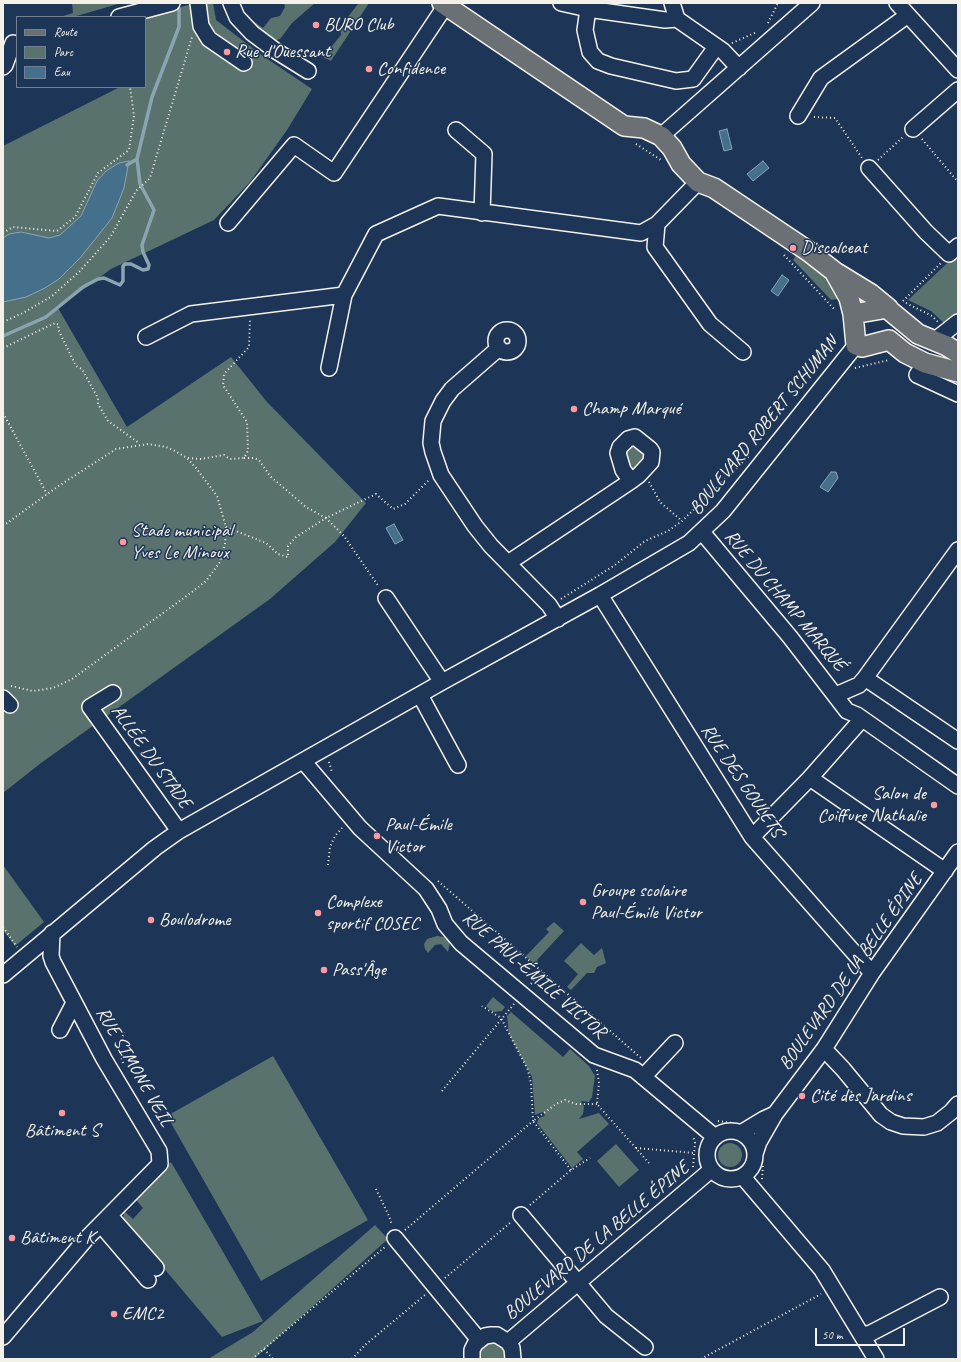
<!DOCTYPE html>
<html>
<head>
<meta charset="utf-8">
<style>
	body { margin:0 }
	#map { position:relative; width:961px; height:1362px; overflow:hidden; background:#1d3557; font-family:Caveat,sans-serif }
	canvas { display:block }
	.frame { position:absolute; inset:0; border:4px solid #f4f1e8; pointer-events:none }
	.legend { position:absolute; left:16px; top:16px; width:130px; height:72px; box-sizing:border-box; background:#1d3557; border:1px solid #738091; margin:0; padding:5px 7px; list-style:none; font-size:12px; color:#f4f1e8 }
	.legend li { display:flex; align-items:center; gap:8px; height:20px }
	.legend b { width:20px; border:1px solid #738091 }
	.scale { position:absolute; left:815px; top:1328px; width:90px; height:18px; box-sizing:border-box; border:2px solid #f4f1e8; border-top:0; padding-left:5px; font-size:12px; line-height:14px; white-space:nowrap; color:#f4f1e8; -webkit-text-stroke:3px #1d3557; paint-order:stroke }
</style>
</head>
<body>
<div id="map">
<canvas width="961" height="1362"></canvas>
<div class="frame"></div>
<ul class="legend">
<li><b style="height:5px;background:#6a7074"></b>Route</li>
<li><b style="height:11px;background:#5a726e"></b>Parc</li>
<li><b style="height:11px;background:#45708c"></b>Eau</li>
</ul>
<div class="scale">50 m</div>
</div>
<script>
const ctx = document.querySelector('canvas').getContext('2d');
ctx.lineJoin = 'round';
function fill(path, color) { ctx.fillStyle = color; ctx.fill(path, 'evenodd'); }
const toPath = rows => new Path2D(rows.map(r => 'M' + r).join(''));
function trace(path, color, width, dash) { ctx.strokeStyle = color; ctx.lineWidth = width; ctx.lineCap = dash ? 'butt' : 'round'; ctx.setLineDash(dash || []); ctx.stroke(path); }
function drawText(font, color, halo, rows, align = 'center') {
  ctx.font = font + ' Caveat,sans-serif'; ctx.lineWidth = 3; ctx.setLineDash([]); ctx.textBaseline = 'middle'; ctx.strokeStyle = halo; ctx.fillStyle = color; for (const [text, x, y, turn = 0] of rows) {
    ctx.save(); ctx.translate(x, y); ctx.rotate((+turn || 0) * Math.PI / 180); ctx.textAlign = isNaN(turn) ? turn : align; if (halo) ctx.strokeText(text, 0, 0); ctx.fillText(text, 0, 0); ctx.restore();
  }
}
const green = toPath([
	[72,3,118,3,118,4,73,17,60,17,73,13],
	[196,3,213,3,216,20,263,56,312,89,287,130,250,182,214,220,111,269,58,308,127,427,231,357,267,402,366,503,335,542,270,599,41,763,3,793,3,146,120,87,145,87,145,17,143,17],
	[284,3,315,3,292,23,280,39,270,42,245,20,246,16,263,28,271,18,280,16,285,7],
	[357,3,369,3,331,61,323,57,341,35,340,27,358,4],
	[958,253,958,314,945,324,931,311,908,300],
	[797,254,827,276,843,298,831,300,793,260],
	[633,442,649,454,633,470,631,470,624,452],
	[3,865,44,922,15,946,3,930],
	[554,922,564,931,537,960,539,963,536,966,526,956,549,932,546,929],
	[437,936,444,937,450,942,448,952,441,944,435,945,428,953,425,949,424,944,427,939],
	[581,943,594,955,602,948,606,963,597,967,594,973,587,973,571,990,567,987,578,974,564,961],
	[493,997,505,1007,502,1011,493,1012,486,1006],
	[511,1012,563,1057,570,1049,589,1066,595,1076,592,1097,589,1102,581,1101,584,1107,583,1114,579,1119,599,1113,609,1124,577,1152,583,1159,572,1168,537,1123,539,1118,545,1116,543,1112,535,1115,532,1077,509,1034,507,1016],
	[273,1056,368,1220,261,1281,167,1116],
	'718 1155a12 12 0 1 1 24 0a12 12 0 1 1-24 0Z',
	[616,1144,639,1170,619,1187,597,1161],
	[171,1162,263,1321,222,1337,123,1220,124,1211,133,1219,143,1208,136,1200],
	[375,1225,388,1239,254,1359,208,1359,253,1332],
	[492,1340,506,1348,508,1359,476,1359,476,1352]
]);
const water = toPath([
	[727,129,732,149,724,151,719,131,727,129],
	[129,161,124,188,112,218,80,258,59,279,45,288,26,297,3,302,3,238,9,234,21,232,49,238,60,235,81,216,97,181,106,171,119,163,129,161],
	[763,161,769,168,753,181,747,174,763,161],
	[782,275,789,280,778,296,771,291,782,275],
	[831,472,836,472,838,478,828,492,820,487,831,472],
	[394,524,403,540,395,544,386,528,394,524]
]);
const stream = toPath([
	[127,165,137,159,152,97,179,27,179,9],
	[3,336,46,317,83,287,98,279,104,278,120,285,123,281,123,266,125,264,131,264,143,270,148,269,149,265,143,252,142,245,154,210,140,184,137,159]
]);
const path = toPath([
	[768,23,778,3],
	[732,43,757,32],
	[814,117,835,118,862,158],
	[922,139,958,182],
	[636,144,661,160],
	[878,160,903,137],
	[3,233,13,227,57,231,75,217,98,173,129,150,134,116,130,87],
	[784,255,835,310],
	[903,301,941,263],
	[906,303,932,316,938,322],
	[3,322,23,313,52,296,79,272,111,236,136,191,150,178,192,37],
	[3,348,55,323,59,325,58,329,76,366,82,369,98,398,98,404,108,421,139,443],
	[855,368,889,360],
	[3,413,47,494],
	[188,458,201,459,224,455,230,459,244,458,248,451,247,422,223,385,224,374,249,347,250,319],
	[244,458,254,458,259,460,270,476,306,507,326,518,376,494,393,509,405,504,429,480],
	[649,482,660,502,682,521],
	[3,526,57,487,116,449,148,444,166,447,175,451,187,458,196,468,217,496,226,527,225,544,220,562,206,581,192,592,72,679,53,688,33,691,11,686],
	[226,527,266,543,278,554,288,557,288,546,296,537,326,518,344,536,379,587],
	[561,599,615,565,645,541,668,531,682,521,749,456],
	[329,762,332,772],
	[328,865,330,847,335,836,342,828],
	[438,881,641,1058],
	[3,927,17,947],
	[531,984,542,972],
	[123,1063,119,1048,124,1032],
	[597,1070,599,1083,597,1104,649,1163],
	[442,1091,514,1004],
	[718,1121,732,1123],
	[636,1148,694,1153],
	[693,1167,695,1143,693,1136],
	[571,1170,533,1121,556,1104,565,1100,576,1104,597,1104],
	[762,1179,763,1165],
	[376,1189,389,1216,392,1225],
	[530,1205,571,1170,590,1158],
	[405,1230,533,1121,531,1084,528,1070,501,1018,482,1006],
	[445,1278,510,1223],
	[264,1349,273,1359],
	[252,1359,385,1247],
	[352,1359,365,1345,425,1295],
	[701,1359,821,1294]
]);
const minor = toPath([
	[198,3,201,26,209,39,244,63],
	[231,3,237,17,252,33,276,51,308,71],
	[561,3,588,9,665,20,677,19,723,51,739,68],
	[672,3,677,19],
	[897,3,958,70],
	[588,9,585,30,590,52,598,61,611,66,676,81,693,79,716,47],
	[119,17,172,3],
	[3,67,5,65,13,43],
	[798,116,821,78,908,15],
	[913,129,958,90],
	[456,130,484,154,482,213],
	[661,136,812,3],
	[869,168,926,232,949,254,958,246],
	[228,223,294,145,334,173,446,5],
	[657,224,655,247,710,324,743,352],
	'496 341a11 11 0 1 1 22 0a11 11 0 1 1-22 0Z',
	[146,337,191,314,344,295,376,234,438,206,641,233,657,224,698,182],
	[934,341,958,322],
	[499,348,452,389,443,401,433,421,431,443,433,452,441,475,475,526,491,546,549,605,558,619],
	[925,363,917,375,958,394],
	[329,368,344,295],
	[702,532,790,637,847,711,857,715,958,786],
	[508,563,631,481,639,475,651,462,652,452,650,449,635,437,628,439,620,447,618,453,623,470,631,481],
	[600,595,752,837,872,973],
	[386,598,442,682],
	[865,678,958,741],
	[113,693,90,707,179,831],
	[420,695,458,765],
	[836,695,859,685,865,678,958,550],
	[3,698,10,705],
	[304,762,360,828,426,889,439,909,445,924,461,943,594,1055,635,1070,715,1137],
	[810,778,862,719],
	[752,837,810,778,945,871],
	[3,975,155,848,179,831,442,682,600,595,689,543,723,511,856,345],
	[60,1030,74,1003],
	[824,1049,843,1069,881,1115,891,1122,903,1126,924,1127,937,1123,951,1112,958,1104],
	[643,1077,675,1043],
	'707 1155a24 24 0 1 1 48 0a24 24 0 1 1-48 0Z',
	[741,1133,764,1119,775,1114],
	[755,1154,759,1142,775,1114,824,1049,872,973,958,852],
	[743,1177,822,1270,876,1359],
	[521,1215,606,1316,645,1347],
	[110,1216,156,1268],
	[101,1225,148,1280],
	[395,1238,479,1340],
	[862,1335,871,1333,940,1297],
	[3,1337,86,1239,160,1164,159,1151,104,1059,53,962,51,956,52,933],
	[508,1342,711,1170],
	[472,1359,472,1350,475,1344,485,1336,491,1335,497,1335,508,1342,512,1348,513,1359]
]);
const major = toPath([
	[442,3,624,126,644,128,661,136,672,148,681,164,698,182,714,188,808,251,835,272,871,294,888,308],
	[835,273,849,298,853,314,856,345,862,347,889,340],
	[889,310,918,334,947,346,958,353],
	[853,314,888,308],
	[889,340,905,353,925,363,958,372]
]);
const markers = [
	[316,25,4,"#ff9aa2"],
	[227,52,4,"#ff9aa2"],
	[369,69,4,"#ff9aa2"],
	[793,248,4,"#ff9aa2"],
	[574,409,4,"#ff9aa2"],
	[123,542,4,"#ff9aa2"],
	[934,805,4,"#ff9aa2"],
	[377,836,4,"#ff9aa2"],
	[583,902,4,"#ff9aa2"],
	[318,913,4,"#ff9aa2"],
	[151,920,4,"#ff9aa2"],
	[324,970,4,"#ff9aa2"],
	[802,1096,4,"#ff9aa2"],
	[62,1113,4,"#ff9aa2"],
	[12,1238,4,"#ff9aa2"],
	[114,1314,4,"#ff9aa2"]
];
const poiNames = [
	["BURO Club",324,25],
	["Rue d'Ouessant",235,52],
	["Confidence",377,69],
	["Discalceat",801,248],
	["Champ Marqué",582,409],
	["Stade municipal",131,531],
	["Yves Le Minoux",131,553],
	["Salon de",926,794,"right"],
	["Coiffure Nathalie",926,816,"right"],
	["Paul-Émile",385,825],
	["Victor",385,847],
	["Groupe scolaire",591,891],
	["Paul-Émile Victor",591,913],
	["Complexe",326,902],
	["sportif COSEC",326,924],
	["Boulodrome",159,920],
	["Pass'Âge",332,970],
	["Cité des Jardins",810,1096],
	["Bâtiment S",62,1131,"center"],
	["Bâtiment K",20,1238],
	["EMC2",122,1314]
];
const streetNames = [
	["BOULEVARD ROBERT SCHUMAN",764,426,-51],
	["RUE DU CHAMP MARQUÉ",785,601,50],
	["ALLÉE DU STADE",151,757,54],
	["RUE DES GOULETS",742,781,56],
	["BOULEVARD DE LA BELLE ÉPINE",851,972,-55],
	["RUE PAUL-ÉMILE VICTOR",534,975,41],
	["RUE SIMONE VEIL",134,1067,60],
	["BOULEVARD DE LA BELLE ÉPINE",597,1241,-40]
];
fill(green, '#5a726e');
fill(water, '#45708c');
trace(water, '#8ba4b1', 1);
trace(stream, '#8ba4b1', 3.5);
trace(minor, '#f4f1e8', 18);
trace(major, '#f4f1e8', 22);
trace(path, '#f4f1e8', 2, [1, 3]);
trace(minor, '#1d3557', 15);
trace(major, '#6a7074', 19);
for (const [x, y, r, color] of markers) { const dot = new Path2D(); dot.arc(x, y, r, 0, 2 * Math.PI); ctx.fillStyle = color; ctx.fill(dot); trace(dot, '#1d3557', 1.5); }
drawText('19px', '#f4f1e8', '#1d3557', poiNames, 'left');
drawText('19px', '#f4f1e8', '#1d3557', streetNames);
</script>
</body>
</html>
